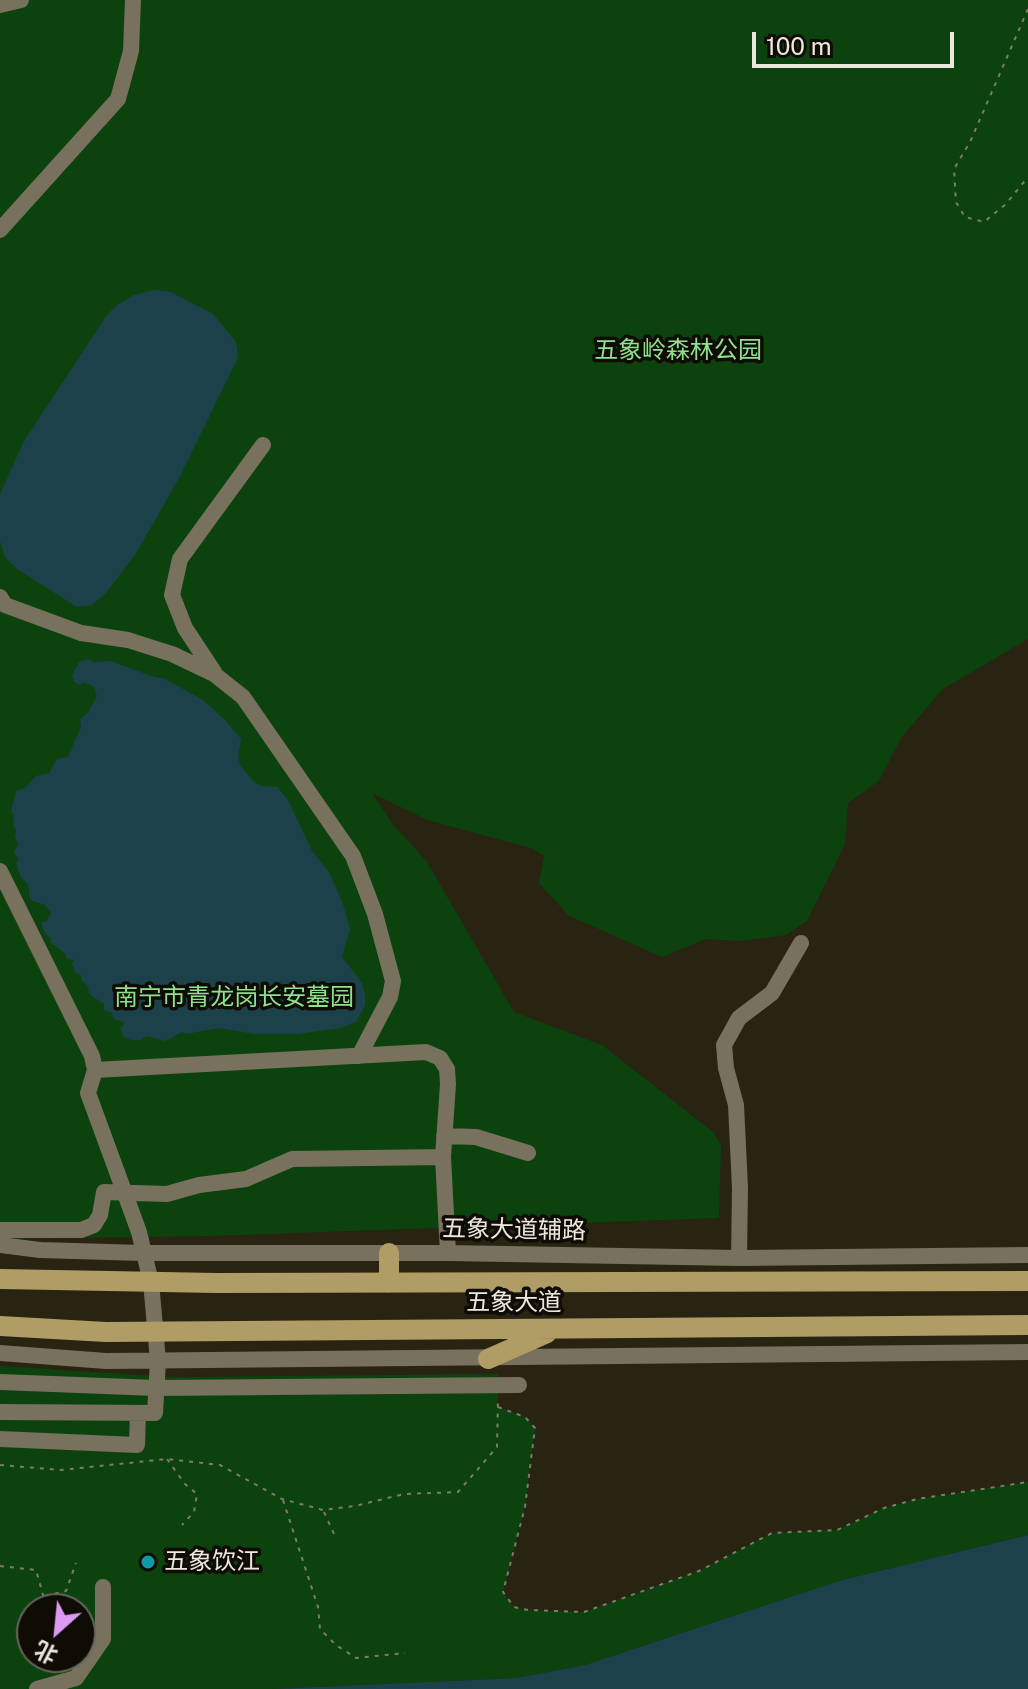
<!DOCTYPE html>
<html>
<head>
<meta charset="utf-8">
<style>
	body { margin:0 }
	#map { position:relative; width:1028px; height:1689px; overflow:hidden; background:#292312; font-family:"Public Sans","Noto Sans SC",sans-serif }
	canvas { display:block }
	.north { position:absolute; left:16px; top:1593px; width:80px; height:80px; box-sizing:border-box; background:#0f0c06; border:2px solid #67645c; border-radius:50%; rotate:207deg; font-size:22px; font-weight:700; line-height:32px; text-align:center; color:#ece8dd }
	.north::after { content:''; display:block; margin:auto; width:28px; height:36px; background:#dd99f3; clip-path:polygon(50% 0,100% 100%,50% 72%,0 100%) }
	.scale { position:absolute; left:752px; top:32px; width:202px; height:36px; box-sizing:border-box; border:4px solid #ece8dd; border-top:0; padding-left:10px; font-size:24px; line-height:28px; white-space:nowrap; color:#ece8dd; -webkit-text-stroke:6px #0f0c06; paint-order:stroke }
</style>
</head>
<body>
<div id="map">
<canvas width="1028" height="1689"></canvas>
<div class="north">北</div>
<div class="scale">100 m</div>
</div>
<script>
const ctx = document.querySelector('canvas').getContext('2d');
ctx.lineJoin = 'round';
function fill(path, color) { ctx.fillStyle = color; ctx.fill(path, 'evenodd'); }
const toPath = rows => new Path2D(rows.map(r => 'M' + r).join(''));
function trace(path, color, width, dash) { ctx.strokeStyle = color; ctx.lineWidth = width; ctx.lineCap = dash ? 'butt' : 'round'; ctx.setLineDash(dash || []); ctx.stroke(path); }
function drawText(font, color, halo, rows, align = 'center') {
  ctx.font = font + ' "Public Sans","Noto Sans SC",sans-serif'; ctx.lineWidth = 7; ctx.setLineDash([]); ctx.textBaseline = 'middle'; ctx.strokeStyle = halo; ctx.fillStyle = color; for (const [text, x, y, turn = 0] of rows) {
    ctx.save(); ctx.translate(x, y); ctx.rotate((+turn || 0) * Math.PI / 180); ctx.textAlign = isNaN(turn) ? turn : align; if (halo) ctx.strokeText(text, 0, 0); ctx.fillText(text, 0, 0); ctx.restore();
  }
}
const green = toPath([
	[0,0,1028,0,1028,639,943,689,901,738,879,781,848,803,845,844,807,921,786,935,740,941,706,939,662,957,569,916,539,883,544,856,531,848,427,820,372,793,392,823,427,862,514,1012,602,1045,713,1132,721,1145,719,1218,210,1236,0,1239],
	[0,1366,170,1377,498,1374,498,1407,525,1417,535,1428,525,1507,503,1592,514,1607,528,1610,584,1612,699,1571,772,1533,837,1530,884,1508,917,1499,1028,1482,1028,1535,842,1580,585,1665,518,1678,272,1689,0,1689],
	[32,1609,80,1609,80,1657,32,1657]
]);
const water = toPath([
	[154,290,171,292,213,314,236,342,238,358,179,478,137,552,106,593,92,605,77,607,17,569,5,557,0,541,0,494,24,441,107,315,117,305,134,295],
	[88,659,94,662,111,661,151,676,165,679,203,700,226,721,241,739,238,758,241,766,253,781,262,786,277,787,288,800,312,851,329,872,343,904,350,929,342,957,362,983,365,995,365,1005,356,1022,340,1028,298,1034,254,1034,219,1028,186,1034,182,1032,165,1041,146,1036,141,1040,131,1040,123,1036,120,1027,122,1028,124,1022,114,1019,112,1013,104,1010,104,1004,89,994,88,986,81,980,81,975,75,972,72,964,74,960,67,959,65,953,51,943,51,938,45,934,41,923,47,921,51,913,45,905,30,900,28,884,21,878,16,863,18,859,14,852,18,844,15,837,16,829,13,826,14,815,11,811,16,791,25,788,36,776,49,773,57,759,68,757,81,727,80,719,88,713,97,696,94,687,84,682,80,685,74,682,72,675,79,662],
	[1028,1535,1028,1689,272,1689,517,1678,585,1665,842,1580]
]);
const path = toPath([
	[1028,9,970,142,954,169,956,202,965,217,984,222,1006,204,1028,177],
	[498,1407,525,1417,535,1428,525,1507,503,1592,514,1607,528,1610,584,1612,699,1571,772,1533,837,1530,884,1508,917,1499,1028,1482],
	[167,1459,185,1484,197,1494,194,1512,182,1525],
	[0,1465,61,1470,167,1459,220,1465,282,1499,323,1510,355,1506,404,1494,458,1492,497,1447,498,1399],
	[283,1500,318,1607,320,1629,336,1645,356,1658,405,1653],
	[324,1512,335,1536],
	[0,1566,36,1570,47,1609],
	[45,1596,66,1591,76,1563]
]);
const minor = toPath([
	[0,5,21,0],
	[0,230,118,99,131,51,133,0],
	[0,597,5,605,81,633,128,640,172,654,214,674,243,697,353,856,375,914,393,981,390,997,359,1056],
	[214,672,185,628,172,595,180,559,263,445],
	[0,871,92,1056,95,1070,88,1093,139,1232,151,1282,158,1361,155,1413,0,1412],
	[95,1070,426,1052,440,1058,447,1069,448,1084,443,1157,448,1253],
	[444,1136,476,1137,528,1153],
	[0,1230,81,1230,94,1225,100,1215,104,1192,167,1194,199,1185,246,1179,292,1159,443,1157],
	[0,1245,40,1250,143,1253,448,1253,739,1258,1028,1255],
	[739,1258,740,1188,736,1105,726,1068,724,1045,739,1018,772,993,801,943],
	[0,1353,106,1361,1028,1352],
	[0,1382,156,1388,519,1385],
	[0,1439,137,1445,138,1413],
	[37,1689,76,1678,103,1639,103,1587]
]);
const major = toPath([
	[0,1279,216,1283,1028,1281],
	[389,1283,389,1253],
	[0,1326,106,1332,1028,1325],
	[488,1359,547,1333]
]);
const markers = [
	[148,1562,8,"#0f9aa8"]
];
const parkNames = [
	["五象岭森林公园",678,351],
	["南宁市青龙岗长安墓园",234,998]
];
const streetNames = [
	["五象大道辅路",514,1230,1],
	["五象大道",514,1303]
];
const poiNames = [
	["五象饮江",164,1562]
];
fill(green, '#0c420e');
fill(water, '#1d414b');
trace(path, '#7f7a6b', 2, [4, 6]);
trace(minor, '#78715d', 16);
trace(major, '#b09c65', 20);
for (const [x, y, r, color] of markers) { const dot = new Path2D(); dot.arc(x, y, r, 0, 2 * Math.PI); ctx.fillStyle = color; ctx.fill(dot); trace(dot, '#0f0c06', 3); }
drawText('24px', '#8fe28c', '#0f0c06', parkNames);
drawText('24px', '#ece8dd', '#0f0c06', streetNames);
drawText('24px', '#ece8dd', '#0f0c06', poiNames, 'left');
</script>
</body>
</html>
